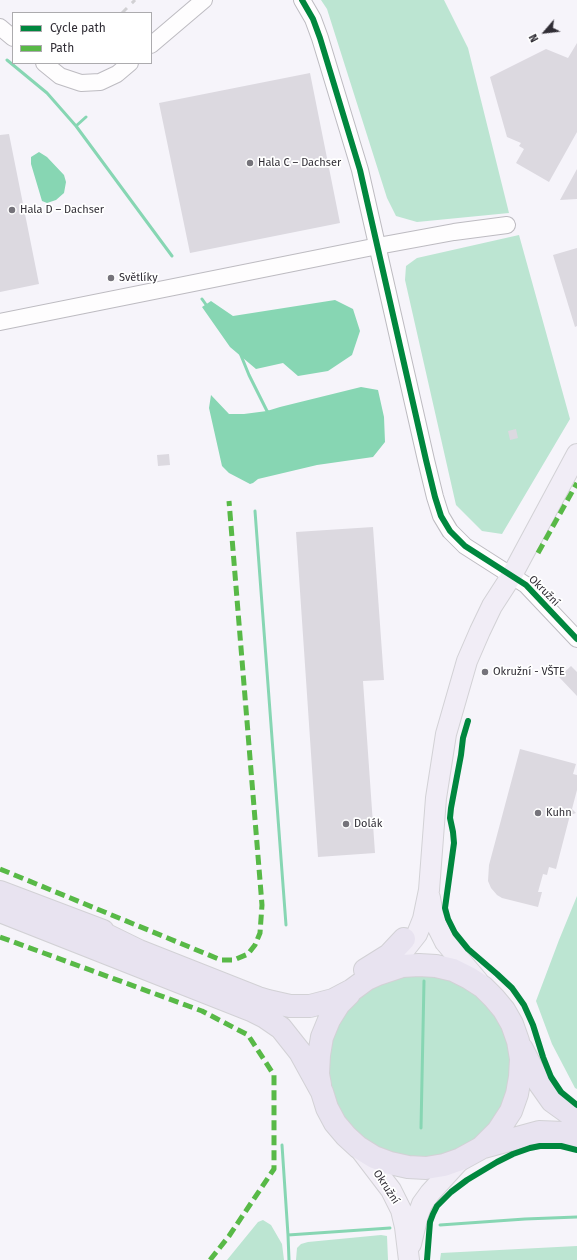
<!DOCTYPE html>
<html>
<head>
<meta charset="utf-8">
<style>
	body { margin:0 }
	#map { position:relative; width:577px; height:1260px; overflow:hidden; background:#f6f4fa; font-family:"Fira Sans",sans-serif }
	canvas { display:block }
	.legend { position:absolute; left:12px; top:12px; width:140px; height:52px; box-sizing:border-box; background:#fff; border:1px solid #acabae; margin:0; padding:5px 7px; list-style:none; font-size:12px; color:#302d35 }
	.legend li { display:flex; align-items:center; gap:8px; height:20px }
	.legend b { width:20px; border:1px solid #acabae }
	.north { position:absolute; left:525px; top:12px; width:40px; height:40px; -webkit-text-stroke:3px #fff; paint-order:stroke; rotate:242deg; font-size:11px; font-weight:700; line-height:16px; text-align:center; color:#302d35 }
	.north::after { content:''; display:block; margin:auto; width:14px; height:18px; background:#302d35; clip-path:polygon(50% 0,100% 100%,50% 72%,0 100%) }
</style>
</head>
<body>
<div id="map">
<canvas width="577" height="1260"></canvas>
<ul class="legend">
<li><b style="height:5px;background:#00873e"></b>Cycle path</li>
<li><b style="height:5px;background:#58b947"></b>Path</li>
</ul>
<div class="north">N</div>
</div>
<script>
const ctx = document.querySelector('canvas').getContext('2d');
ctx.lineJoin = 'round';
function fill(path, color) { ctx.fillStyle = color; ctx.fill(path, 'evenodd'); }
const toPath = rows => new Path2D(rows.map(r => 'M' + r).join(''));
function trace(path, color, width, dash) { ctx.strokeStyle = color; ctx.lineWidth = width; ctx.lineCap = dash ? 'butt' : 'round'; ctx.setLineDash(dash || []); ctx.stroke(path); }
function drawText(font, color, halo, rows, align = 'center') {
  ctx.font = font + ' "Fira Sans",sans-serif'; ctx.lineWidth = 3.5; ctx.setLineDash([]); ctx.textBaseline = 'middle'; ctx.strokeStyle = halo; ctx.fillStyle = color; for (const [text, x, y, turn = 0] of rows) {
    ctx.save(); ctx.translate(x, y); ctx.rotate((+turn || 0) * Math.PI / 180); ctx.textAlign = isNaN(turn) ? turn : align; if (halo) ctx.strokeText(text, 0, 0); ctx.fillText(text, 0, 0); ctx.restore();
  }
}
const green = toPath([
	[321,0,444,0,468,48,509,213,417,222,396,216,387,198,327,9],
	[519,235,570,419,502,534,482,531,456,505,405,280,406,266,417,258],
	[577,896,577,1089,575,1088,552,1044,536,1001,559,940],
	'327 1067a92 92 0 1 1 184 0a92 92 0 1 1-184 0Z',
	[263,1220,271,1225,282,1244,284,1260,227,1260,258,1222],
	[381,1235,387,1236,388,1260,296,1260,297,1248,301,1244,308,1242],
	[577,1246,577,1260,440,1260,441,1253]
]);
const water = toPath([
	[39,152,47,157,64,175,66,182,64,193,56,200,47,203,42,201,31,164,31,157],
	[335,300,353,309,360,331,352,355,328,371,298,376,283,363,256,369,230,347,202,307,211,301,233,316],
	[361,387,378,390,384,417,385,442,373,457,317,465,258,479,253,483,250,484,229,473,222,466,209,408,211,395,229,414,244,414,267,411,280,407]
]);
const stream = toPath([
	[7,60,47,93,76,126,172,256],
	[76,126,86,117],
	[202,299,207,306],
	[240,353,249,375,267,411,271,413],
	[255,511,286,925],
	[421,1128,424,981],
	[282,1145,288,1235],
	[440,1225,525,1219,577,1217],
	[289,1260,288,1235,390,1228]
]);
const building = toPath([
	[577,43,577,132,549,182,516,163,524,149,519,146,521,143,507,137,490,77,546,49,568,58],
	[310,73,340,223,190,253,159,103],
	[9,134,39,284,0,292,0,135],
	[577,169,577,199,560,200],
	[577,248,577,326,575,327,553,255],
	[516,429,518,438,510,440,508,431],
	[169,454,170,465,158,466,157,455],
	[373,527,384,680,363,681,375,853,318,857,296,532],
	[571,666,577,672,577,696,559,677],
	[520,749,576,764,573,774,577,775,577,790,572,809,576,813,570,815,556,869,549,867,547,875,543,874,538,892,542,892,538,907,502,898,497,895,491,888,488,881,489,865]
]);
const minor = toPath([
	[302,0,313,19,320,38,360,170,426,460,435,497,441,516,450,531,465,546,526,585,577,639],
	[0,27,13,38],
	[151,45,204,0],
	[44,63,60,76,81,83,100,82,117,74,130,63],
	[0,322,378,246,454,232,507,225]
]);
const major = toPath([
	[430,898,433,915,438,928,445,942,478,981],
	[398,958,417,934,423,919,429,890,436,798,446,734,467,661,480,631,492,606,512,575,577,454],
	[359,1148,391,1190,401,1210,405,1227,409,1260],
	[411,1244,418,1215,422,1204,430,1193,461,1159]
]);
const highway = toPath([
	[0,892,103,931],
	[0,911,251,1010,265,1017,281,1028,300,1052,322,1092,327,1108,335,1123,346,1136,358,1147,374,1157,390,1163,408,1167,426,1168,444,1165,461,1159,481,1148,498,1131,511,1111,517,1094,520,1077,521,1059,518,1041,512,1024,504,1010,494,998,483,987,469,978,453,970,436,966,419,965,402,966,378,974,367,979,352,990,333,1000,310,1006,290,1006,268,1001,258,998,139,951,90,927],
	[365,970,389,955,404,939],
	[522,1049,540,1084,552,1101,577,1119],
	[320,1085,318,1074,319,1055,322,1037,329,1020,339,1004,349,994],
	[484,1147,539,1132,564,1133,577,1136]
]);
const rail = toPath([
	[122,13,135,0]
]);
const quiet = toPath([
	[538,553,577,483],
	[0,869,221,960,234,960,248,954,255,945,260,933,262,905,229,501],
	[0,937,202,1011,248,1035,274,1075,274,1169,229,1236,210,1260]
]);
const cycleway = toPath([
	[302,0,313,19,320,38,360,170,426,460,435,497,441,516,450,531,465,546,526,585,577,639],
	[468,721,463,738,461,755,451,808,450,818,453,832,454,843,445,908,448,919,455,933,468,949,497,974,512,988,524,1005,533,1025,543,1057,551,1077,561,1092,577,1105],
	[427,1260,430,1222,433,1214,437,1206,451,1192,467,1180,497,1162,513,1154,530,1148,540,1146,561,1146,577,1150]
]);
const markers = [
	[250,163,4,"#75737a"],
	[12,210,4,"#75737a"],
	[111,278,4,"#75737a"],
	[485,672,4,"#75737a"],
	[538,813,4,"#75737a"],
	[346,824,4,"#75737a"]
];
const poiNames = [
	["Hala C – Dachser",258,163],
	["Hala D – Dachser",20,210],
	["Světlíky",119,278],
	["Okružní - VŠTE",493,672],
	["Kuhn",546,813],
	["Dolák",354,824]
];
const streetNames = [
	["Okružní",544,591,45],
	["Okružní",386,1187,57]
];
fill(green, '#bce5d2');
fill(water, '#87d6b3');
trace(stream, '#87d6b3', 3);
fill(building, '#dcd9e0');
trace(minor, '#bdbbc1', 18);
trace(major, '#d2d1d5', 22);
trace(highway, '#d2d1d5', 24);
trace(minor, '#fefdfe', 16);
trace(major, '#f1edf6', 20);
trace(highway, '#e8e3f0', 22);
trace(rail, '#d1d0d3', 3, [7, 7]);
trace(quiet, '#58b947', 5, [10, 5]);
trace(cycleway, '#00873e', 6);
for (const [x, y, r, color] of markers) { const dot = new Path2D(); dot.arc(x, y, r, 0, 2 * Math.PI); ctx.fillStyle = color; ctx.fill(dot); trace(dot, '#fff', 1.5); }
drawText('11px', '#302d35', '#fff', poiNames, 'left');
drawText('11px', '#302d35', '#fff', streetNames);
</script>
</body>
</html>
